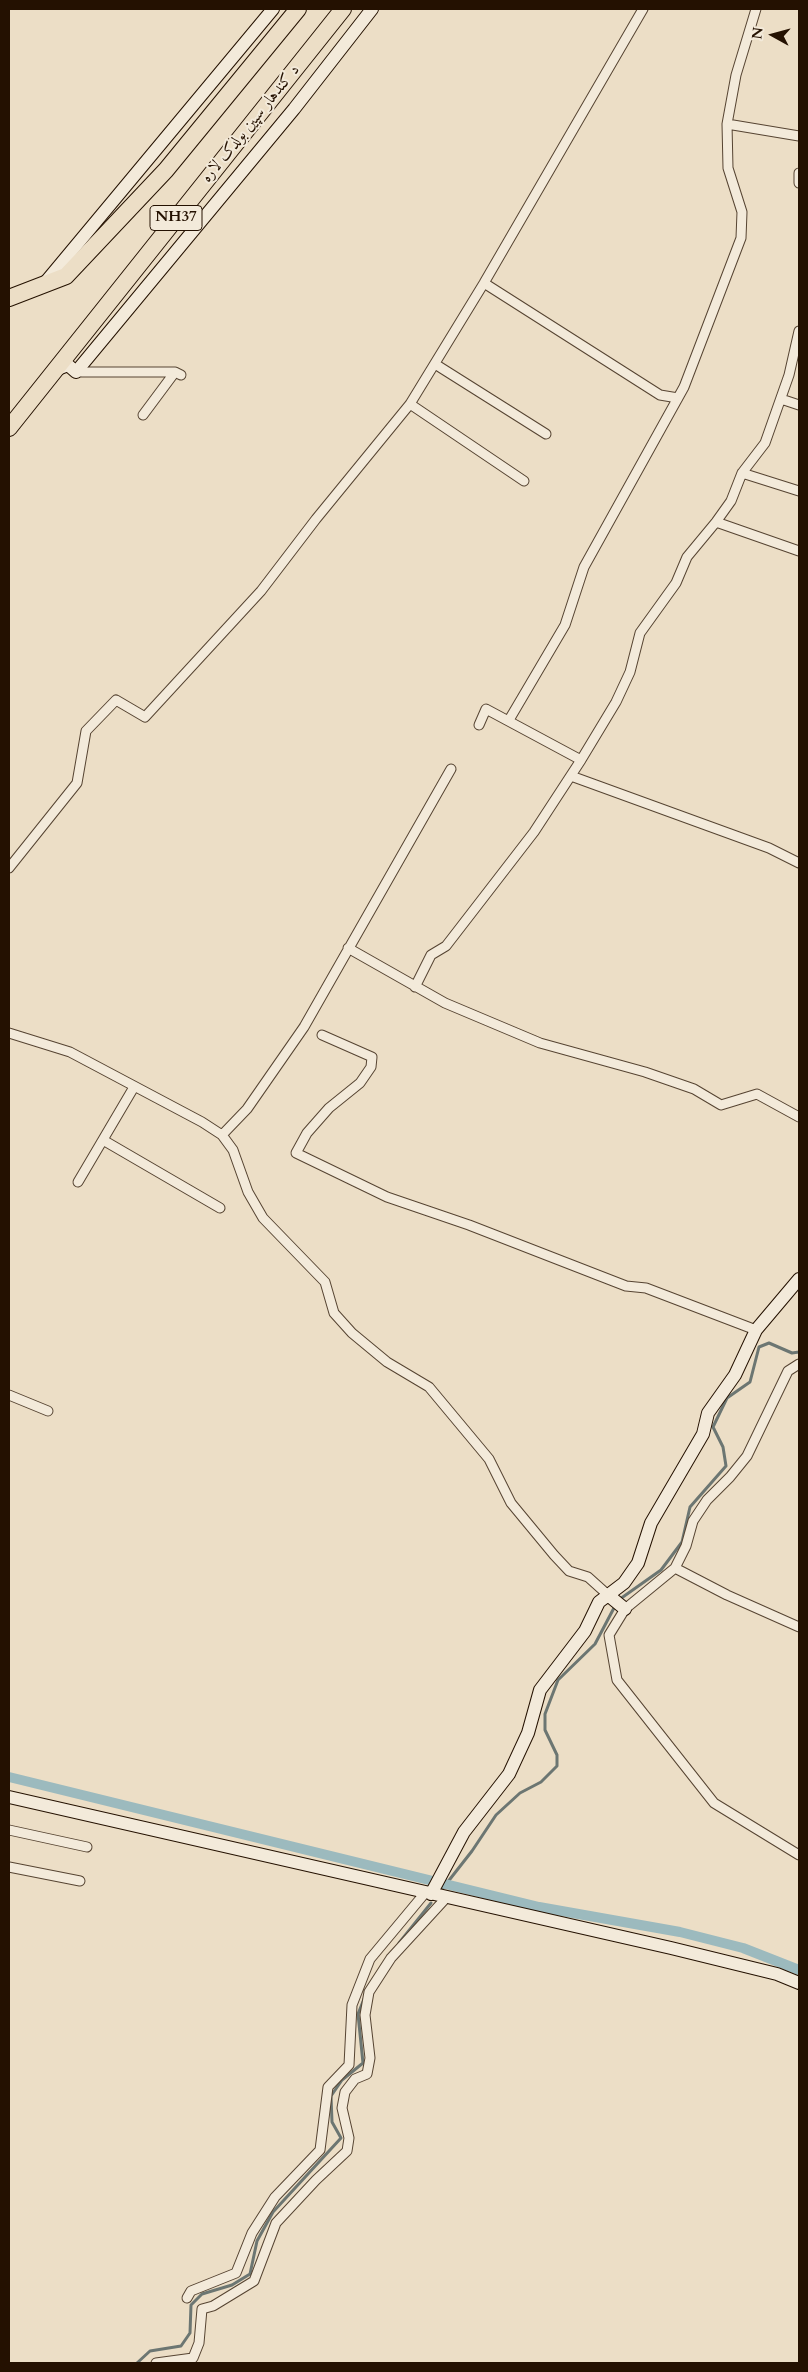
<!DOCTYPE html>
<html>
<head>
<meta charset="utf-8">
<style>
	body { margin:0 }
	#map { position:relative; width:808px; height:2372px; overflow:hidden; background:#ecdec6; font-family:Cardo,serif }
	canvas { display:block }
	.frame { position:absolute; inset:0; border:10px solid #241101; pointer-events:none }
	.north { position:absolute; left:748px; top:10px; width:50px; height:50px; -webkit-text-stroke:4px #f3eada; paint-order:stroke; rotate:277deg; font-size:14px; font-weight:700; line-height:20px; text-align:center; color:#241101 }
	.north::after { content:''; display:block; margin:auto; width:18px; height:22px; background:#241101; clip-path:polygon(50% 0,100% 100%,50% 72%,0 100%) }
</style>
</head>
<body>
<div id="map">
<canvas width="808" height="2372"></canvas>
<div class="frame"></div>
<div class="north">N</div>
</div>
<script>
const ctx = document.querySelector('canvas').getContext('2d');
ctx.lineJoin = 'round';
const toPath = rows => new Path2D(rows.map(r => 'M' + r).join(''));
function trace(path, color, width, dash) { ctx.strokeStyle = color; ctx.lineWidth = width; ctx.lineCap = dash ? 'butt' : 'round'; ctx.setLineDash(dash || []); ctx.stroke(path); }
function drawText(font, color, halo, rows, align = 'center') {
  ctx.font = font + ' Cardo,Amiri,serif'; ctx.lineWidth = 4; ctx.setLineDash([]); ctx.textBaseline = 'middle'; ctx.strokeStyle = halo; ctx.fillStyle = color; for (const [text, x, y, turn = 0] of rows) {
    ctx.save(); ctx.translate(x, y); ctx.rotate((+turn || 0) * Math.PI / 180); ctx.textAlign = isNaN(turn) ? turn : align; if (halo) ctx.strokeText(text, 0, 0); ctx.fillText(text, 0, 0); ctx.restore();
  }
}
const stream = toPath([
	[620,1599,661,1570,682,1542,690,1507,726,1466,723,1447,713,1427,727,1398,750,1382,759,1347,769,1343,792,1353,799,1352],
	[443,1888,472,1851,496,1815,520,1793,541,1782,557,1766,557,1755,545,1730,545,1714,558,1680,595,1644,615,1606],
	[399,1943,431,1903],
	[137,2363,150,2351,181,2346,190,2333,191,2305,202,2294,232,2285,250,2274,257,2241,273,2212,341,2138,332,2122,331,2096,342,2080,363,2063,358,2014,364,1999]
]);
const canal = toPath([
	[9,1777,539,1907,680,1932,743,1948,799,1970]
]);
const street = toPath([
	[727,124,799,136],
	[799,173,799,183],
	[484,283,660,395,678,398],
	[435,364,546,434],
	[76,372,175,372,181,375],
	[781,399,799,405],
	[410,404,524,481],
	[143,415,175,372],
	[742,473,799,491],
	[716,522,799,551],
	[509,720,565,625,584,567,684,387,741,238,742,212,728,168,727,124,736,75,756,9],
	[479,725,486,709,581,760],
	[571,776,769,848,799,863],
	[9,868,77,783,86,731,116,700,145,717,261,591,316,519,410,404,484,283,643,9],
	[348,948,445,1003,540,1043,645,1072,694,1089,721,1105,757,1094,799,1117],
	[415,987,431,955,446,946,534,832,581,760,616,702,630,672,640,633,676,583,687,557,716,522,731,501,742,473,765,443,789,375,799,331],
	[9,1033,70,1052,202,1122,222,1135,233,1150,248,1192,263,1218,325,1282,334,1313,352,1333,387,1362,429,1387,489,1459,511,1503,554,1555,569,1571,588,1577,608,1595],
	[322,1035,372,1057,371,1067,360,1083,329,1108,307,1133,296,1153,387,1197,469,1225,626,1286,646,1288,756,1330],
	[222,1135,247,1109,304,1027,451,769],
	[103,1140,220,1208],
	[78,1182,134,1087],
	[799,1364,788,1371,747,1456,730,1477,707,1500,693,1521,686,1546,675,1568,625,1609,609,1635,617,1680,714,1803,799,1855],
	[9,1395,48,1411],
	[675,1568,727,1595,799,1627],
	[9,1830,87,1847],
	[9,1867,80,1881],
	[187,2298,191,2291,236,2273,252,2233,275,2197,320,2150,328,2087,349,2065,352,2005,370,1959,425,1893],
	[156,2363,193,2358,199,2343,202,2309,213,2306,254,2281,276,2223,316,2180,347,2151,349,2138,342,2108,345,2092,355,2079,367,2074,370,2058,365,2015,369,1992,391,1958,446,1898]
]);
const secondary = toPath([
	[44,284,273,9],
	[53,371,68,365,76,372,294,109,372,9],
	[608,1595,625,1609],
	[9,1797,671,1948,777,1974,799,1983],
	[431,1894,464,1832,509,1774,528,1733,540,1690,585,1631,599,1602,624,1583,638,1563,651,1523,703,1434,708,1413,735,1375,756,1330,799,1279]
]);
const highway = toPath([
	[9,298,66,276,166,170,298,9],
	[9,428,343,9]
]);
const shields = [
	[176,218,52]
];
const shieldNames = [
	["NH37",176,218]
];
const streetNames = [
	["د کندهار سپین بولدک لاره",251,124,-51]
];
trace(stream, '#6c7672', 3);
trace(canal, '#9cbabe', 10);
trace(street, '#564432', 11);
trace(secondary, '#241101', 14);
trace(highway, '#241101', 18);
trace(street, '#f3eada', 9);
trace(secondary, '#f3eada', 12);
trace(highway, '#ecdec6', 16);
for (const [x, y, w] of shields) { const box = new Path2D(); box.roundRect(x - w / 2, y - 12.5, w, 25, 4); ctx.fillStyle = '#f3eada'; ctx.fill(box); trace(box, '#241101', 1); }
drawText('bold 15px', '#241101', null, shieldNames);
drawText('16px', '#241101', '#f3eada', streetNames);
</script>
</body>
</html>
